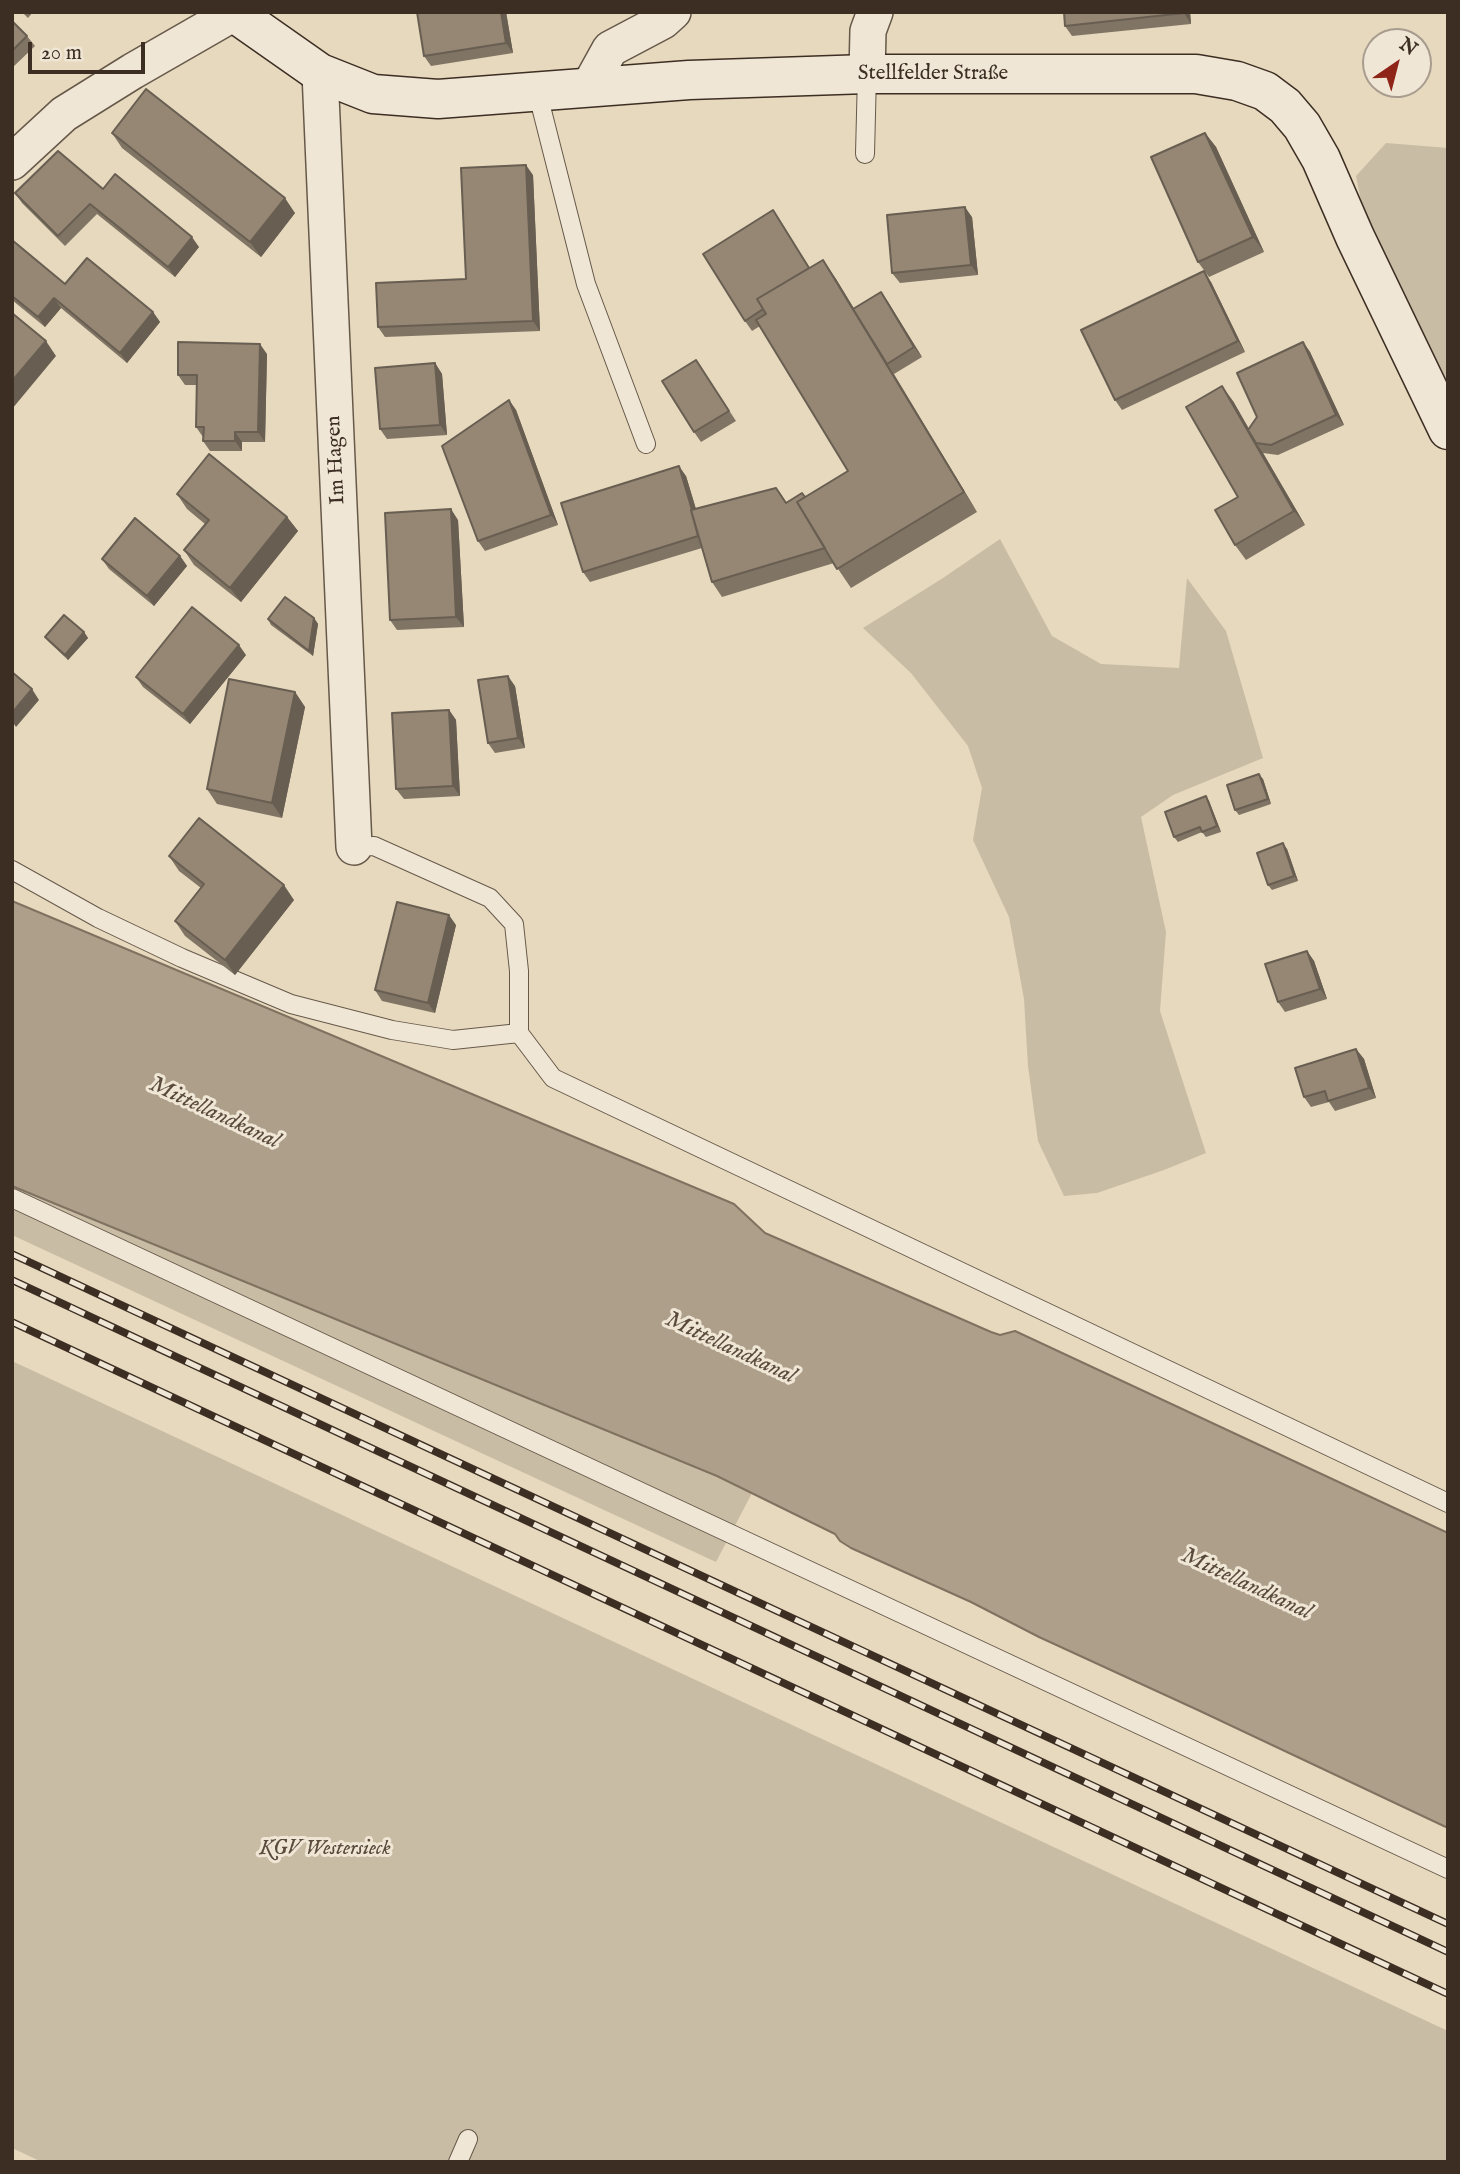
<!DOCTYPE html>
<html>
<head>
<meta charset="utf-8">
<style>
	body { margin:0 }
	#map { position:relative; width:1460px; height:2174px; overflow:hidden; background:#e6d9be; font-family:"IM FELL English",serif }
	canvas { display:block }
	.frame { position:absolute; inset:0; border:14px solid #3d2e23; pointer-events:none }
	.north { position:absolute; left:1362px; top:28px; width:70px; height:70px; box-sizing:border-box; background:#efe6d5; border:2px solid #a89c8e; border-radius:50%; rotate:35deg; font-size:19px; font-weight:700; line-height:28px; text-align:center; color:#3d2e23 }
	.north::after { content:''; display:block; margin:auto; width:24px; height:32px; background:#8f2418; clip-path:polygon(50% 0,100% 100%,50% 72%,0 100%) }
	.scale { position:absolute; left:28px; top:42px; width:117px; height:32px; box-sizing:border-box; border:4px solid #3d2e23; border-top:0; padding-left:9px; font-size:21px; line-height:24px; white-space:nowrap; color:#3d2e23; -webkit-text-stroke:5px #efe6d5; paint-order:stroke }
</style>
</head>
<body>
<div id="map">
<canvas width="1460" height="2174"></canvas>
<div class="frame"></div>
<div class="north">N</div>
<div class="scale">20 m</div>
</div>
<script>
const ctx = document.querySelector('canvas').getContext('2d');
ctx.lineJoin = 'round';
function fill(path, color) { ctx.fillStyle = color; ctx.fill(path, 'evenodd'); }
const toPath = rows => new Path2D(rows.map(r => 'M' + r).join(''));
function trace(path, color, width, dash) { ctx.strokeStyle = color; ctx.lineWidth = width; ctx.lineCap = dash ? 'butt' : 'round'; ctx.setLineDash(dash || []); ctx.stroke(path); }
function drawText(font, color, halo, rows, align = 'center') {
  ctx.font = font + ' "IM FELL English",serif'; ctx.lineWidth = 6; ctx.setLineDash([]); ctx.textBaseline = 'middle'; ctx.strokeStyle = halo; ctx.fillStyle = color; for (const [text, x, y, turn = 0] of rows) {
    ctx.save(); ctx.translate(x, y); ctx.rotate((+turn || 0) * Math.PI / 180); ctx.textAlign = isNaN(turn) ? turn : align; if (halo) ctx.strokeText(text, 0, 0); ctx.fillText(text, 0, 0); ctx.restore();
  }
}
const green = toPath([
	[1386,143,1448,148,1448,383,1366,227,1356,176],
	[1000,539,1052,636,1101,664,1179,668,1187,578,1226,631,1263,758,1173,795,1141,817,1166,932,1160,1011,1206,1153,1164,1170,1097,1193,1064,1196,1038,1141,1028,1066,1024,999,1009,917,973,840,982,788,968,746,911,673,863,628,943,578],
	[12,1186,717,1476,752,1493,716,1562,12,1235],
	[12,1361,1448,2031,1448,2162,42,2162,12,2148]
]);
const water = toPath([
	[12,901,734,1204,765,1233,991,1332,1000,1335,1015,1331,1448,1533,1448,1828,1200,1711,1039,1637,971,1602,851,1548,840,1541,835,1534,717,1476,12,1186,12,901]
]);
const lane = toPath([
	[537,91,586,284,646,444],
	[865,154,867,74],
	[354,847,374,846,490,898,514,924,519,971,519,1033,553,1078,1448,1503],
	[12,870,98,918,182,958,291,1004,392,1030,453,1040,519,1033],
	[12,1198,1448,1869],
	[458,2162,468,2139]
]);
const street = toPath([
	[320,73,354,847],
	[867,74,868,31,875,12],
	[589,87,610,49,663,21,673,12],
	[12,162,64,114,133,71,234,13]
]);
const secondary = toPath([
	[233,12,320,73,373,94,438,99,689,80,867,74,1196,74,1237,81,1265,91,1285,106,1302,126,1321,159,1355,237,1448,430]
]);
const rail = toPath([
	[12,1254,1448,1924],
	[12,1280,1448,1952],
	[12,1322,1448,1994]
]);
const wall = toPath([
	[22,12,33,12,28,18],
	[506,12,513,53,431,66,424,56],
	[1190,12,1191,24,1072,36,1065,26],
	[12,21,27,36,35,46,12,68],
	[112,133,295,213,261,257,122,148],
	[1205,133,1216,147,1264,252,1209,277,1198,262],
	[533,175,540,331,385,337,378,327,466,279],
	[103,189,199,247,175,277,97,214,65,246,22,203,15,193],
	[773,210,810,268,823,260,836,279,854,309,881,292,888,302,922,357,894,374,977,512,851,588,834,563,722,597,712,582,702,548,590,582,583,572,686,476,696,509,776,488,786,502,805,497,848,471,760,326,752,331,745,321],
	[972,217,978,275,900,283,892,273],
	[12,240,65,284,153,312,160,322,127,363,61,308,45,327,12,300],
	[1211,282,1245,352,1122,410,1115,400],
	[1303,342,1310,352,1344,425,1278,455,1263,453,1305,525,1246,560,1235,545,1238,497,1233,401,1249,429],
	[267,354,265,442,242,442,242,451,210,451,203,441,203,437,196,427,197,385,185,385,178,375],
	[696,360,736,421,701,442,694,432],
	[435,363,442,374,447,435,387,439,380,429],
	[509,400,516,410,558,525,485,551,478,541],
	[177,494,287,517,298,531,241,602,194,565,184,550,205,524,187,509],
	[458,520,464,627,397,630,390,620],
	[180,556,187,566,154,606,109,569,102,559],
	[314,618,318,624,313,656,271,625,268,619],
	[84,632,88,638,68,660,49,642,45,637],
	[246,655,190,724,143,687,136,677],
	[515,686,525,748,495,753,488,743],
	[295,692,305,707,282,818,217,804,207,789],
	[449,710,456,720,460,796,404,799,396,789],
	[1263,779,1271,804,1239,815,1235,810],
	[1206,796,1209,801,1221,832,1206,837,1202,832,1178,842,1174,837],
	[1287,849,1298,881,1272,890,1268,885],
	[169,856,294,900,235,975,185,936,175,921,201,888,179,871],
	[456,925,435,1013,382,1001,375,990],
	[1307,951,1314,961,1327,999,1285,1012,1278,1002],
	[1356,1049,1364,1059,1376,1098,1335,1111,1329,1102,1311,1107,1304,1097]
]);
const shadedWall = toPath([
	[501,12,506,12,513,53,506,43],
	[1183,12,1190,12,1191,24,1184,13],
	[1205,133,1216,147,1264,252,1253,237],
	[526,165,533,175,540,331,533,321],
	[285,198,295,213,261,257,250,242],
	[965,207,972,217,978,275,971,265],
	[192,237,199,247,175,277,168,267],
	[823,260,836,279,888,364,887,364,977,512,964,492],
	[1204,271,1211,282,1245,352,1238,341],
	[881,292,888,302,922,357,914,347],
	[54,298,61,308,45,327,38,317],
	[153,312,160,322,127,363,120,353],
	[46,341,56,356,12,409,12,381],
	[1303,342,1310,352,1344,425,1336,415],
	[260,344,267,354,265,442,258,432],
	[435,363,442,374,447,435,440,425],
	[1222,386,1233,401,1257,443,1256,443,1263,453,1305,525,1294,511],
	[509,400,516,410,558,525,551,515],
	[235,432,242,442,242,451,235,441],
	[679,466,686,476,707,546,700,536],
	[451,509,458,520,464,627,456,617],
	[287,517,298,531,241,602,230,588],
	[180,556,187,566,154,606,147,596],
	[314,618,318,624,313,656,309,651],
	[84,632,88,638,68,660,65,655],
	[239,645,246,655,190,724,183,714],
	[508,676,515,686,525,748,518,738],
	[32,689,39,700,16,727,12,721,12,713],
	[295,692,305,707,282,818,272,803],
	[449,710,456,720,460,796,453,786],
	[1259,774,1263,779,1271,804,1268,799],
	[1206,796,1209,801,1221,832,1217,826],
	[1283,843,1287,849,1298,881,1294,876],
	[284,885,294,900,235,975,225,960],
	[449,915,456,925,435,1013,428,1003],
	[1307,951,1314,961,1327,999,1320,989],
	[1356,1049,1364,1059,1376,1098,1369,1088]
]);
const building = toPath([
	[417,12,501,12,506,43,424,56,417,12],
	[1064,12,1183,12,1184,13,1065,26,1064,12],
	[12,21,27,36,12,51,12,21],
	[146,89,285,198,250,242,112,133,146,89],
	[1205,133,1253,237,1198,262,1151,157,1205,133],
	[58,151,103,189,115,174,192,237,168,267,90,204,58,236,15,193,58,151],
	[526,165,533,321,378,327,376,283,466,279,461,168,526,165],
	[965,207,971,265,892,273,887,215,965,207],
	[773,210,809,268,757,299,763,309,745,321,703,254,773,210],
	[12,240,65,284,87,258,153,312,120,353,54,298,38,317,12,296,12,240],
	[823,260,964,492,837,569,797,502,848,471,756,320,766,314,757,299,823,260],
	[1204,271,1238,341,1115,400,1081,330,1204,271],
	[881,292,914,347,887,364,853,309,881,292],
	[12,313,46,341,12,381,12,313],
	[178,342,260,344,258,432,235,432,235,441,203,441,204,427,196,427,197,375,178,375,178,342],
	[1303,342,1336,415,1271,445,1256,443,1248,430,1257,417,1237,373,1303,342],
	[696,360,729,411,694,432,662,381,696,360],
	[435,363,440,425,380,429,375,368,435,363],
	[1222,386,1294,511,1235,545,1215,510,1238,497,1186,407,1222,386],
	[509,400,551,515,478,541,442,446,509,400],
	[209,454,287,517,230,588,184,550,209,520,177,494,209,454],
	[679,466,692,510,691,510,698,536,583,572,561,503,679,466],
	[776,488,786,503,802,493,805,497,797,502,825,548,712,582,691,510,776,488],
	[451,509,456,617,390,620,385,513,451,509],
	[135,518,180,556,147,596,102,559,135,518],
	[285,597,314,618,309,651,268,619,285,597],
	[192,607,239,645,183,714,136,677,192,607],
	[64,615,84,632,65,655,45,637,64,615],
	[12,672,32,689,12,713,12,672],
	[508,676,518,738,488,743,478,680,508,676],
	[229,679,295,692,272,803,207,789,229,679],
	[449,710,453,786,396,789,392,713,449,710],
	[1259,774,1268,799,1235,810,1227,785,1259,774],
	[1206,796,1217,826,1202,832,1200,827,1174,837,1165,812,1206,796],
	[199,818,284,885,225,960,175,921,204,884,169,856,199,818],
	[1283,843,1294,876,1268,885,1257,853,1283,843],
	[397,902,449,915,428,1003,375,990,397,902],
	[1307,951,1320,989,1278,1002,1265,964,1307,951],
	[1356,1049,1369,1088,1328,1101,1325,1091,1304,1097,1295,1068,1356,1049]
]);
const streetNames = [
	["Stellfelder Straße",933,75],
	["Im Hagen",337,460,-93]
];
const parkNames = [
	["KGV Westersieck",325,1850]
];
const waterNames = [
	["Mittellandkanal",214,1114,25],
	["Mittellandkanal",730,1349,25],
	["Mittellandkanal",1246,1585,25]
];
fill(green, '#c9bca4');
fill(water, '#ad9f89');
trace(water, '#807260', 2);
trace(lane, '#67594a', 20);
trace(street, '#67594a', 38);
trace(secondary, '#3d2e23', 41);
trace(lane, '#efe6d5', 18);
trace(street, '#efe6d5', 35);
trace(secondary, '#efe6d5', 38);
trace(rail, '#3d2e23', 8);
trace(rail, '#efe6d5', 5, [16]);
fill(wall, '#807464');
fill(shadedWall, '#685e51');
fill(building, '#958774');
trace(building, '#685e51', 2);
drawText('21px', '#3d2e23', '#efe6d5', streetNames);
drawText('italic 21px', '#594a3d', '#efe6d5', parkNames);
drawText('italic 23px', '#594a3c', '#efe6d5', waterNames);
</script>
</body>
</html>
